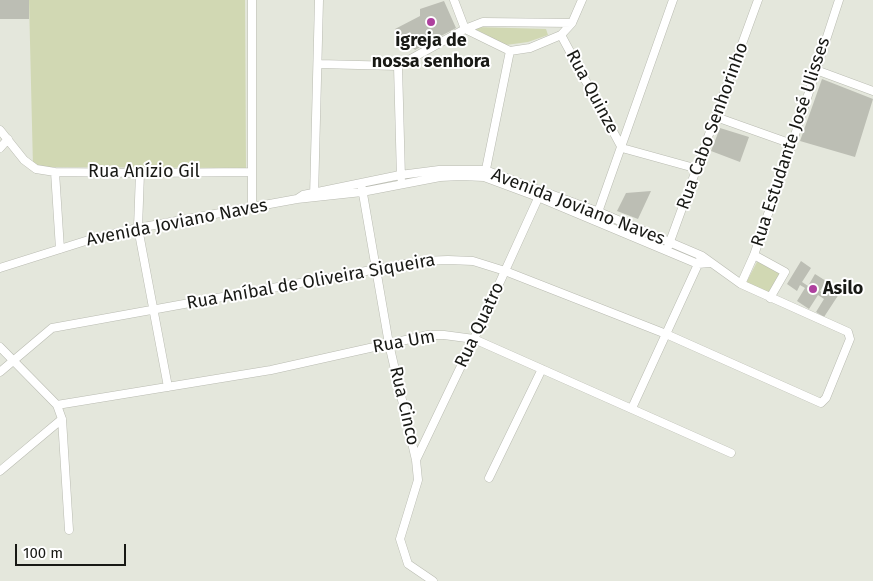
<!DOCTYPE html>
<html>
<head>
<meta charset="utf-8">
<style>
	body { margin:0 }
	#map { position:relative; width:873px; height:581px; overflow:hidden; background:#e4e7dc; font-family:"Fira Sans",sans-serif }
	canvas { display:block }
	.scale { position:absolute; left:15px; top:544px; width:111px; height:22px; box-sizing:border-box; border:2px solid #181915; border-top:0; padding-left:6px; font-size:15px; line-height:18px; white-space:nowrap; color:#181915; -webkit-text-stroke:4px #fff; paint-order:stroke }
</style>
</head>
<body>
<div id="map">
<canvas width="873" height="581"></canvas>
<div class="scale">100 m</div>
</div>
<script>
const ctx = document.querySelector('canvas').getContext('2d');
ctx.lineJoin = 'round';
function fill(path, color) { ctx.fillStyle = color; ctx.fill(path, 'evenodd'); }
const toPath = rows => new Path2D(rows.map(r => 'M' + r).join(''));
function trace(path, color, width, dash) { ctx.strokeStyle = color; ctx.lineWidth = width; ctx.lineCap = dash ? 'butt' : 'round'; ctx.setLineDash(dash || []); ctx.stroke(path); }
function drawText(font, color, halo, rows, align = 'center') {
  ctx.font = font + ' "Fira Sans",sans-serif'; ctx.lineWidth = 4; ctx.setLineDash([]); ctx.textBaseline = 'middle'; ctx.strokeStyle = halo; ctx.fillStyle = color; for (const [text, x, y, turn = 0] of rows) {
    ctx.save(); ctx.translate(x, y); ctx.rotate((+turn || 0) * Math.PI / 180); ctx.textAlign = isNaN(turn) ? turn : align; if (halo) ctx.strokeText(text, 0, 0); ctx.fillText(text, 0, 0); ctx.restore();
  }
}
const green = toPath([
	[29,0,245,0,246,168,33,167],
	[475,27,546,29,548,35,528,42,506,45,475,29],
	[758,260,783,272,769,295,746,283]
]);
const building = toPath([
	[0,0,29,0,29,19,0,19],
	[444,1,456,28,415,50,395,29,420,16,420,9],
	[822,79,873,99,855,157,800,141],
	[720,128,749,137,740,162,711,151],
	[651,191,638,219,617,211,626,193],
	[801,261,811,268,802,282,808,286,815,274,826,281,820,291,826,295,832,285,841,291,824,317,816,312,824,299,818,295,809,309,797,301,805,288,800,285,797,291,787,284]
]);
const street = toPath([
	[252,0,252,207],
	[454,0,465,29,483,22,572,23,582,0],
	[561,35,622,148,698,169],
	[319,64,398,66,465,29,510,51,530,48,561,35,572,23],
	[398,66,401,178],
	[816,70,873,91],
	[716,117,792,144],
	[0,130,24,160,36,169,55,172,140,173,251,172],
	[0,148,8,139],
	[55,172,60,249],
	[140,173,138,228,168,387],
	[485,174,510,51],
	[362,188,389,344,416,460,418,480,400,539,408,564,433,581],
	[314,197,319,0],
	[597,215,673,0],
	[668,247,758,0],
	[754,255,785,272,770,298],
	[0,268,95,238,138,228,297,199,362,192,440,177,461,176,484,177,538,197,698,264,709,263],
	[741,284,754,255,792,144,839,0],
	[0,347,57,405,62,419,69,530],
	[0,372,52,328,377,269,421,261,448,260,473,261,505,271,666,334,821,403,826,398,850,339,848,332,741,284,702,256,599,212,485,170,439,170,400,175,303,195,297,199],
	[57,405,271,370,428,335,444,335,474,339,731,453],
	[632,408,700,260],
	[416,460,474,339,540,194],
	[0,471,62,419],
	[489,478,542,369]
]);
const markers = [
	[431,22,5,"#ae409e"],
	[813,289,5,"#ae409e"]
];
const poiNames = [
	["igreja de",431,41],
	["nossa senhora",431,62],
	["Asilo",823,289,"left"]
];
const streetNames = [
	["Rua Quinze",592,92,62],
	["Rua Cabo Senhorinho",713,126,-70],
	["Rua Estudante José Ulisses",791,142,-72],
	["Rua Anízio Gil",144,172],
	["Avenida Joviano Naves",578,207,21],
	["Avenida Joviano Naves",177,223,-11],
	["Rua Aníbal de Oliveira Siqueira",311,282,-10],
	["Rua Quatro",480,325,-65],
	["Rua Um",404,342,-10],
	["Rua Cinco",404,406,77]
];
fill(green, '#d1d8b3');
fill(building, '#bcbeb4');
trace(street, '#b9bbb1', 9);
trace(street, '#fff', 8);
for (const [x, y, r, color] of markers) { const dot = new Path2D(); dot.arc(x, y, r, 0, 2 * Math.PI); ctx.fillStyle = color; ctx.fill(dot); trace(dot, '#fff', 2); }
drawText('bold 18px', '#181915', '#fff', poiNames);
drawText('18px', '#181915', '#fff', streetNames);
</script>
</body>
</html>
